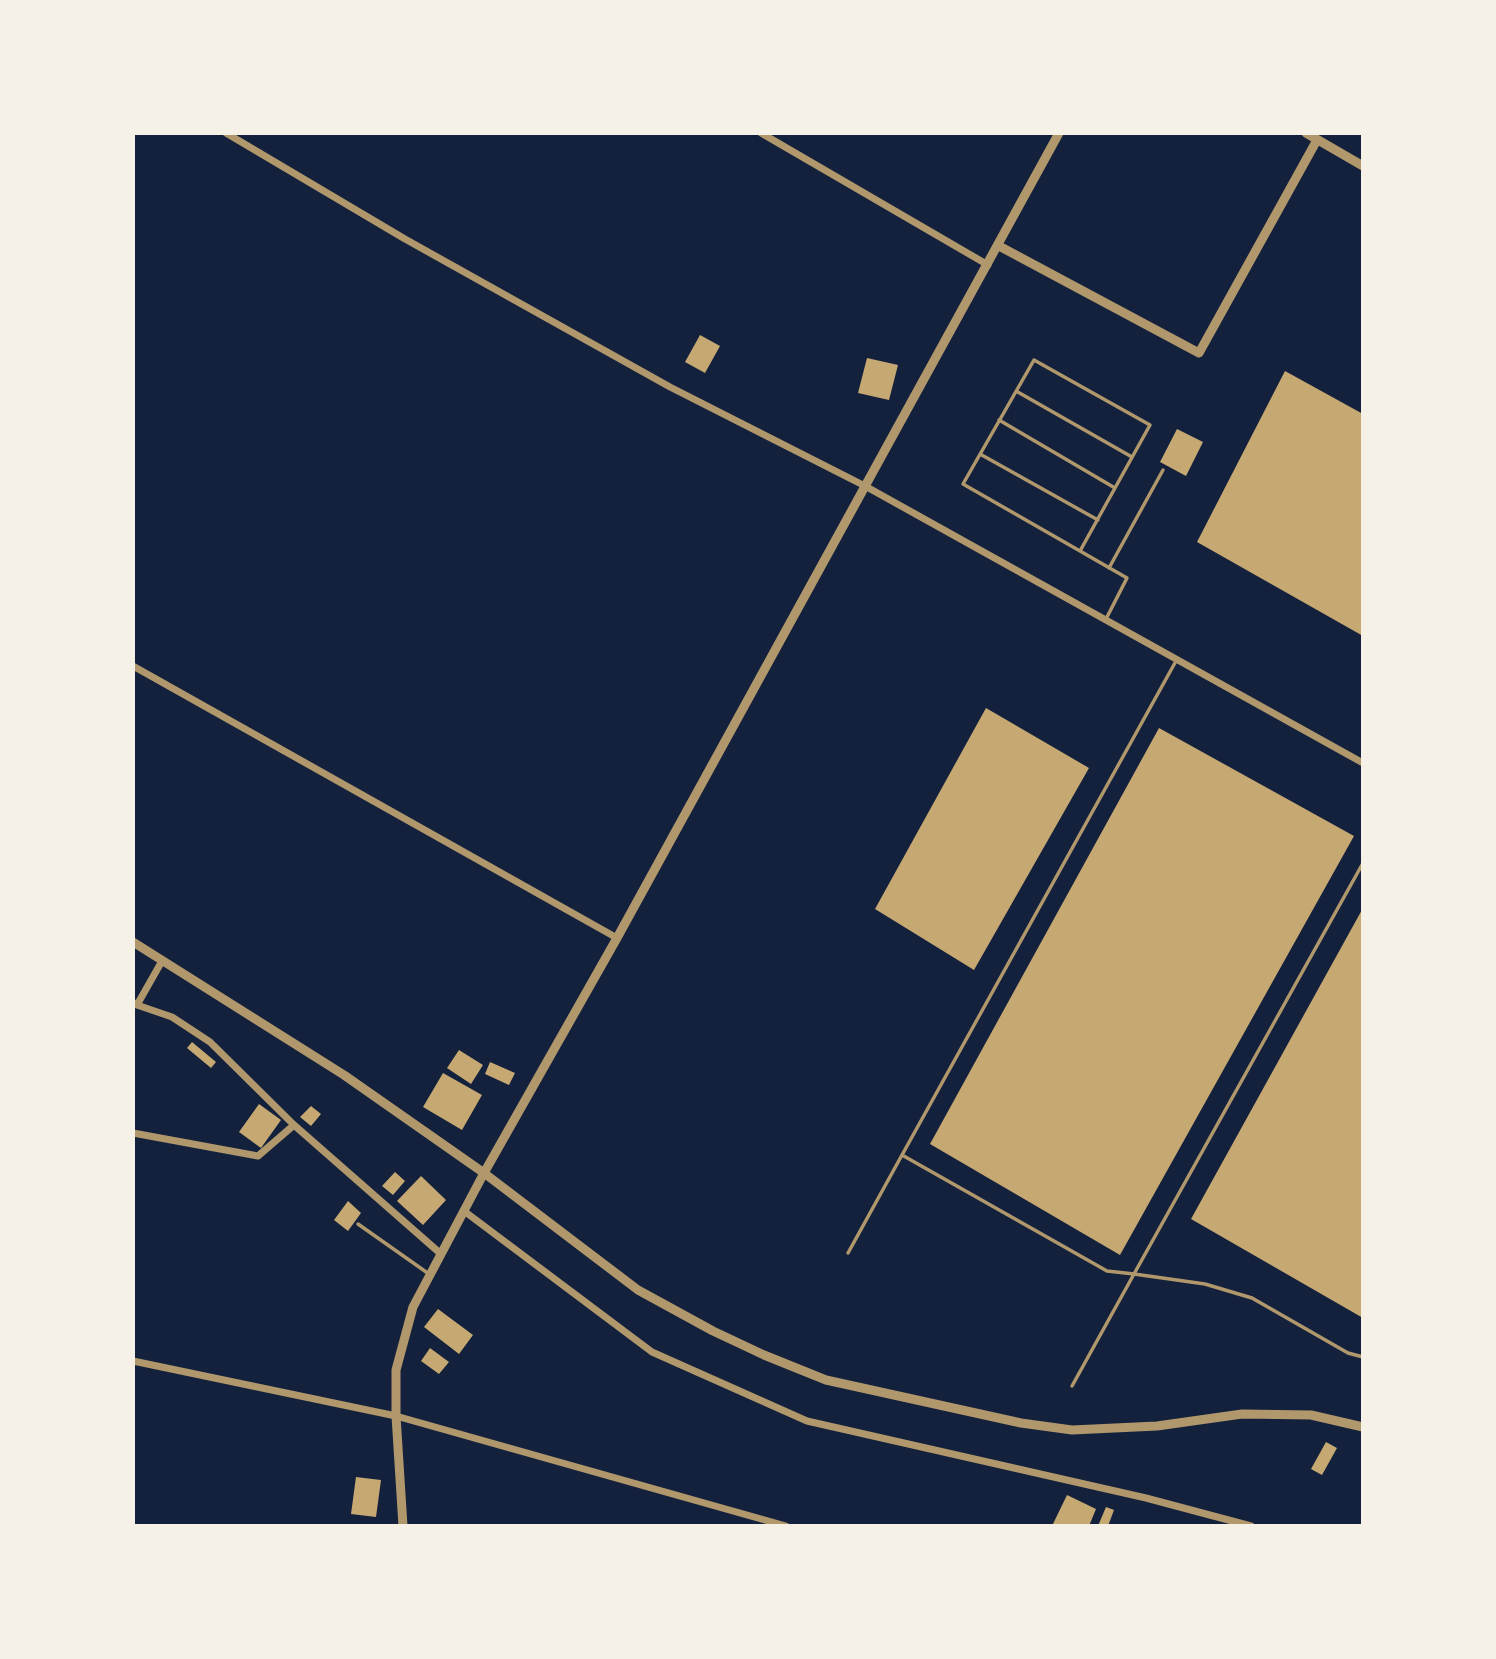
<!DOCTYPE html>
<html>
<head>
<meta charset="utf-8">
<style>
	body { margin:0 }
	#map { position:relative; width:1496px; height:1659px; overflow:hidden; background:#14213d; font-family:"Golos Text",sans-serif }
	canvas { display:block }
	.frame { position:absolute; inset:0; border:135px solid #f6f1e7; pointer-events:none }
</style>
</head>
<body>
<div id="map">
<canvas width="1496" height="1659"></canvas>
<div class="frame"></div>
</div>
<script>
const ctx = document.querySelector('canvas').getContext('2d');
ctx.lineJoin = 'round';
function fill(path, color) { ctx.fillStyle = color; ctx.fill(path, 'evenodd'); }
const toPath = rows => new Path2D(rows.map(r => 'M' + r).join(''));
function trace(path, color, width, dash) { ctx.strokeStyle = color; ctx.lineWidth = width; ctx.lineCap = dash ? 'butt' : 'round'; ctx.setLineDash(dash || []); ctx.stroke(path); }
const building = toPath([
	[700,335,720,346,705,373,685,362],
	[867,358,898,365,889,400,858,393],
	[1285,371,1363,414,1363,636,1197,542],
	[1177,429,1203,442,1186,476,1160,462],
	[986,708,1089,768,974,970,875,909],
	[1159,728,1354,836,1120,1255,930,1144],
	[1363,908,1363,1318,1191,1219],
	[192,1042,216,1062,211,1068,187,1048],
	[459,1050,483,1065,471,1084,447,1068],
	[490,1062,515,1073,509,1085,485,1074],
	[443,1073,482,1095,462,1130,423,1107],
	[259,1104,281,1120,261,1148,239,1132],
	[311,1106,321,1114,311,1126,300,1117],
	[395,1172,405,1181,393,1195,382,1186],
	[421,1176,446,1200,423,1225,397,1201],
	[348,1201,361,1213,348,1231,334,1220],
	[438,1309,473,1335,459,1354,424,1327],
	[430,1348,449,1362,439,1374,421,1361],
	[1326,1442,1337,1448,1322,1475,1311,1469],
	[356,1477,381,1480,376,1517,351,1514],
	[1067,1495,1096,1509,1089,1526,1052,1526],
	[1106,1507,1114,1510,1108,1526,1098,1526]
]);
const service = toPath([
	[1016,391,1132,457],
	[999,420,1115,488],
	[980,454,1098,520],
	[1080,551,963,484,1034,360,1150,425,1080,551,1127,578,1106,619],
	[1109,568,1163,470],
	[1176,661,902,1155,1107,1271,1134,1274,1363,863],
	[358,1224,429,1274],
	[848,1253,902,1155],
	[1072,1386,1134,1274,1205,1284,1252,1298,1348,1353,1363,1357]
]);
const minor = toPath([
	[226,133,405,239,670,387,865,486,1363,763],
	[761,133,988,265],
	[133,666,617,938],
	[134,1003,137,1005,162,961],
	[294,1125,441,1254],
	[133,1133,258,1156,294,1125,210,1042,172,1017,137,1005],
	[464,1211,652,1352,807,1421,1146,1498,1251,1526],
	[133,1361,396,1416,786,1526]
]);
const tertiary = toPath([
	[1306,133,1363,166],
	[999,246,1199,353,1317,140],
	[133,942,344,1075,484,1173,638,1290,713,1331,764,1355,826,1380,1021,1423,1072,1430,1157,1426,1242,1414,1311,1415,1363,1427],
	[403,1526,396,1416,396,1370,413,1307,484,1173,617,938,1059,133]
]);
fill(building, '#c6a872');
trace(service, '#b1986c', 3.5);
trace(minor, '#b1986c', 7);
trace(tertiary, '#b1986c', 9);
</script>
</body>
</html>
